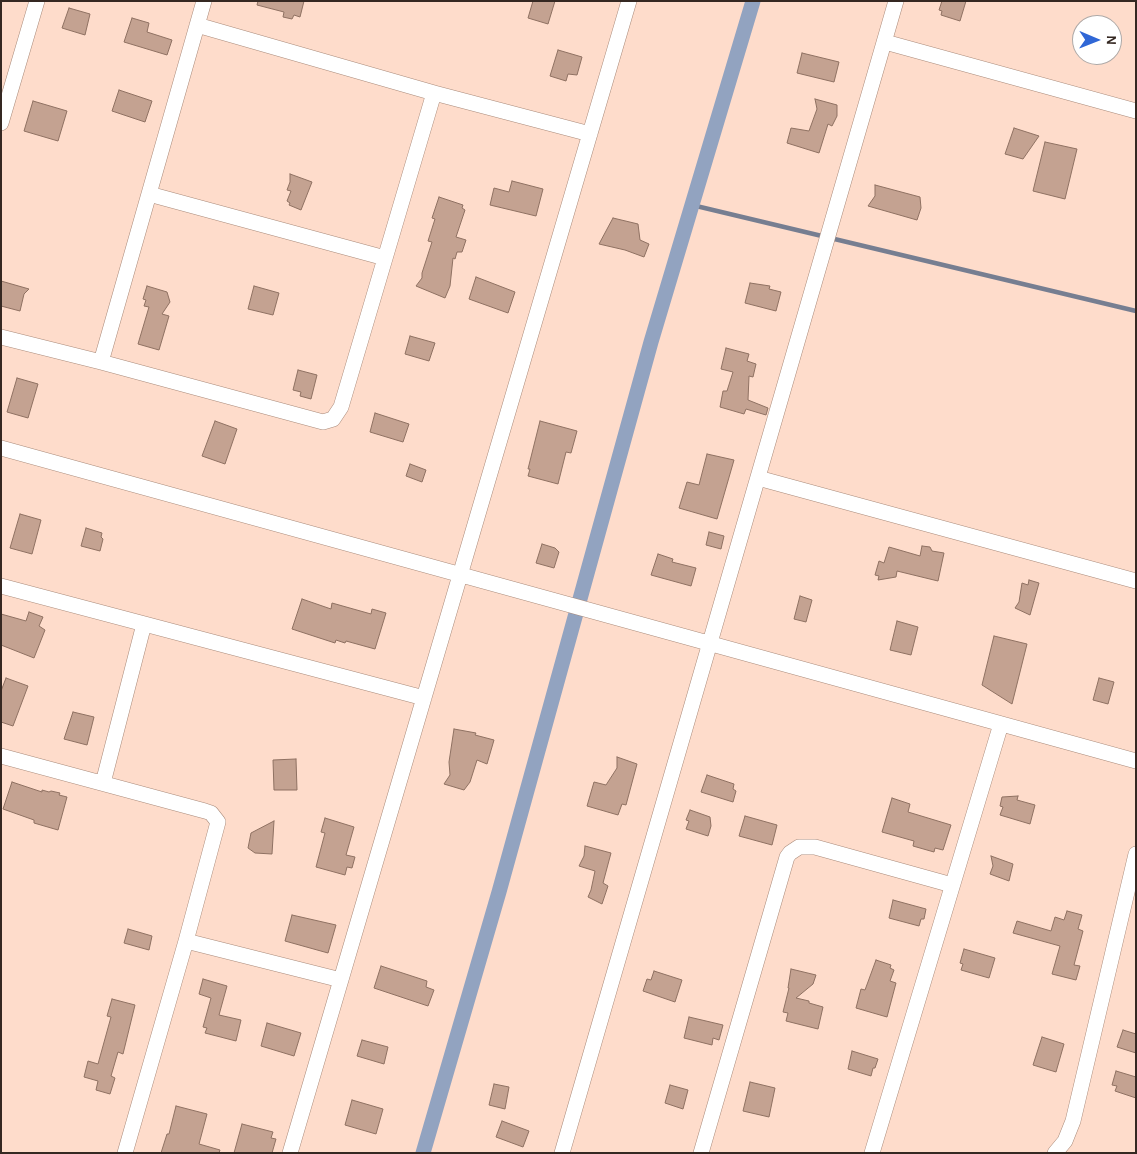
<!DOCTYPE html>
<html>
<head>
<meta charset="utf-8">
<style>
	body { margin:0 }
	#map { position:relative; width:1137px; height:1154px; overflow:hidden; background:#fedccb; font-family:"Alegreya Sans",sans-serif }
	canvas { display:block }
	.frame { position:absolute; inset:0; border:2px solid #352822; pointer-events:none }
	.north { position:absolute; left:1072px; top:15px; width:50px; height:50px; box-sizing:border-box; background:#fff; border:1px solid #aea9a7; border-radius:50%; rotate:91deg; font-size:14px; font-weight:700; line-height:20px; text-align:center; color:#352822 }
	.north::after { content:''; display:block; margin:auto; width:18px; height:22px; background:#3067d6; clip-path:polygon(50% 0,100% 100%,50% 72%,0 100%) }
</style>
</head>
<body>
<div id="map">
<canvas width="1137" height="1154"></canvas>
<div class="frame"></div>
<div class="north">N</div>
</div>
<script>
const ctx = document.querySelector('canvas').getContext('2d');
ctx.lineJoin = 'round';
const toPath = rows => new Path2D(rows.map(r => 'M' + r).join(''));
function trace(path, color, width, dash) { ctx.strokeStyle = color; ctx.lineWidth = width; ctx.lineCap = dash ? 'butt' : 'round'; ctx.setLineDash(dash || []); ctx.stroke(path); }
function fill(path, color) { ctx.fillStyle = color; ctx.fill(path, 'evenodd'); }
const stream = toPath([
	[692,205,1136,311]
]);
const canal = toPath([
	[423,1153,499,892,651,342,753,1]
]);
const building = toPath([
	[258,1,304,1,300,17,294,15,292,19,283,17,284,12,257,5,258,1],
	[533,1,555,1,548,24,528,18,533,1],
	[942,1,966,1,960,21,941,15,942,11,939,10,942,1],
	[69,8,90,14,85,35,62,28,69,8],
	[132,18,149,23,147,32,172,40,167,55,124,42,132,18],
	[558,50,582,57,577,75,568,74,566,81,550,76,558,50],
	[802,53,839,62,834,82,797,73,802,53],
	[119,90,152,101,145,122,112,111,119,90],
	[815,99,837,105,837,116,832,126,828,124,819,153,787,143,791,128,809,131,817,109,815,99],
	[33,101,67,111,58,141,24,131,33,101],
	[1014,128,1039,136,1023,159,1005,154,1014,128],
	[1045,142,1077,149,1065,199,1033,191,1045,142],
	[290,174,312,182,301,210,289,205,290,203,287,201,291,191,287,190,290,182,290,174],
	[512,181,543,189,536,216,490,205,494,188,509,192,512,181],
	[875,185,920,197,921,208,917,220,868,206,875,196,875,185],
	[439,197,463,205,462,208,465,210,456,237,466,240,462,252,457,252,455,259,453,258,450,286,445,298,416,286,422,278,422,273,432,242,428,241,435,219,432,218,439,197],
	[613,218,638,224,640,240,649,244,644,257,625,250,599,244,613,218],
	[476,277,515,292,508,313,469,299,476,277],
	[1,281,29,289,24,294,20,311,1,306,1,281],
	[750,283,770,286,769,289,781,292,776,311,745,303,750,283],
	[147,286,167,292,170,302,162,314,169,316,159,350,138,344,149,307,144,306,146,300,143,299,147,286],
	[254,286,279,293,273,315,248,309,254,286],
	[410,336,435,343,429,361,405,354,410,336],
	[726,348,749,354,747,361,756,364,753,377,749,376,748,400,768,408,766,415,746,409,744,414,720,407,723,391,727,391,733,372,721,369,726,348],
	[298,370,317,375,311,399,300,396,301,392,293,390,298,370],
	[17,378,38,384,28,418,7,412,17,378],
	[375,413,409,424,403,442,370,432,375,413],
	[215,421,237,429,225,464,202,456,215,421],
	[540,421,577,431,571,453,566,452,558,484,528,476,530,469,528,469,540,421],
	[707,454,734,460,717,519,679,508,687,482,699,485,707,454],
	[410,464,426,470,422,482,406,476,410,464],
	[20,514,41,520,32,554,10,548,20,514],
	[86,528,102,533,101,537,103,539,100,551,81,546,86,528],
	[709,532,724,536,721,549,706,545,709,532],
	[542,544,555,548,559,552,554,568,536,563,542,544],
	[922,546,930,547,932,551,944,553,938,581,897,571,896,577,878,580,879,576,875,575,879,561,884,563,889,547,920,556,922,546],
	[658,554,673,559,672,562,696,568,691,586,651,575,658,554],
	[1029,580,1039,583,1030,615,1015,608,1019,602,1022,583,1028,585,1029,580],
	[800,596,812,600,806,622,794,619,800,596],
	[302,599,331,609,332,603,371,614,372,609,386,613,375,649,346,641,345,643,336,640,335,643,292,629,302,599],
	[29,612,43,617,39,626,45,630,34,658,1,645,1,614,26,621,29,612],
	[897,621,918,627,911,655,890,650,897,621],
	[994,636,1027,644,1012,704,982,685,994,636],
	[6,678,28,686,13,726,1,722,1,691,6,678],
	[1099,678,1114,682,1108,704,1093,700,1099,678],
	[73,712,94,717,87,745,64,739,73,712],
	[454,729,476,733,475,735,494,740,487,764,477,760,470,782,464,790,444,784,450,775,449,762,454,729],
	[617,757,637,764,626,805,622,804,618,815,587,806,594,782,606,785,617,768,617,757],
	[296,759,297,790,274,790,273,760,296,759],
	[707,775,734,784,733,789,736,791,733,802,701,792,707,775],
	[12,782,42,792,42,790,49,792,51,791,60,793,59,795,67,797,58,830,34,823,34,820,3,809,12,782],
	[1018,796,1017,800,1035,805,1030,824,1000,815,1003,807,1000,806,1002,797,1018,796],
	[892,798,910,804,908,812,951,825,943,850,935,848,934,852,913,846,914,841,882,832,892,798],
	[690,810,710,817,711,826,708,836,686,829,689,821,686,820,690,810],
	[745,816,777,825,772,845,739,836,745,816],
	[325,818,354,827,346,855,355,857,352,868,347,867,345,875,316,867,325,833,321,832,325,818],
	[274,821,272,854,255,853,248,848,251,833,274,821],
	[585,846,611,853,603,883,608,886,602,904,588,897,591,890,595,871,579,866,584,856,585,846],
	[991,856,1013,864,1009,881,990,874,993,866,991,856],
	[893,900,926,909,924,919,921,919,919,926,889,918,893,900],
	[1067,911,1082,915,1078,929,1083,931,1074,965,1080,966,1076,980,1052,974,1060,946,1013,933,1017,921,1051,931,1055,917,1064,920,1067,911],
	[292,915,336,925,328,953,285,941,292,915],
	[128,929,152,936,149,950,124,943,128,929],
	[964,949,995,958,989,978,961,970,963,964,960,963,964,949],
	[876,960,891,965,890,968,894,970,890,981,896,983,887,1017,856,1008,861,989,865,990,876,960],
	[381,966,427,981,426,987,434,990,428,1006,374,988,381,966],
	[791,969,816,975,813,984,796,998,809,1001,809,1003,823,1007,818,1029,786,1021,788,1013,783,1012,789,988,788,988,791,969],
	[654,971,682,980,675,1002,643,991,647,979,651,980,654,971],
	[203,979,227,986,219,1015,241,1020,236,1041,205,1033,207,1028,203,1027,211,998,199,994,203,979],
	[112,999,135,1005,123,1054,118,1052,111,1076,115,1078,110,1094,96,1090,98,1081,84,1077,88,1061,98,1064,111,1017,107,1016,112,999],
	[689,1017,723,1025,719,1040,713,1038,712,1045,684,1038,689,1017],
	[267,1023,301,1033,294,1056,261,1046,267,1023],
	[1123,1030,1136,1034,1136,1053,1117,1047,1123,1030],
	[1042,1037,1064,1044,1056,1072,1033,1065,1042,1037],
	[362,1040,388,1047,384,1064,357,1056,362,1040],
	[852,1051,878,1059,875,1068,873,1068,871,1076,848,1069,852,1051],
	[1116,1071,1136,1077,1136,1098,1115,1091,1117,1086,1112,1085,1116,1071],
	[750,1082,775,1088,769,1117,743,1111,750,1082],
	[494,1084,509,1087,505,1109,489,1105,494,1084],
	[670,1085,688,1090,683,1109,665,1103,670,1085],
	[352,1100,383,1109,376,1134,345,1125,352,1100],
	[176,1106,207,1114,199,1144,220,1150,219,1153,161,1153,167,1134,169,1134,176,1106],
	[502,1121,529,1131,523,1147,496,1137,502,1121],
	[242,1124,273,1132,271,1138,276,1139,272,1153,234,1153,242,1124]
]);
const minor = toPath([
	[197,25,434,93,590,134],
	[885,42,1136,111],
	[1,123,37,1],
	[149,194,385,258],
	[1,337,101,362,323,422,333,419,341,407,434,93],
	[101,362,204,1],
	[1,448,1136,761],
	[758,478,1136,581],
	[1,586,424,698],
	[1,756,205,811,211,813,218,822,186,941,125,1153],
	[103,783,144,624],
	[186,941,341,980],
	[290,1153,629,1],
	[562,1153,896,1],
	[701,1153,787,857,790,853,799,847,815,847,952,885],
	[872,1153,1001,724],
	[1055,1153,1065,1141,1073,1121,1136,854]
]);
trace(stream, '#767e91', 4.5);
trace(canal, '#92a3c0', 15);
fill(building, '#c4a291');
trace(building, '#8f7162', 1);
trace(minor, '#aa8b7b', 16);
trace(minor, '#fff', 15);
</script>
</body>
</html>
